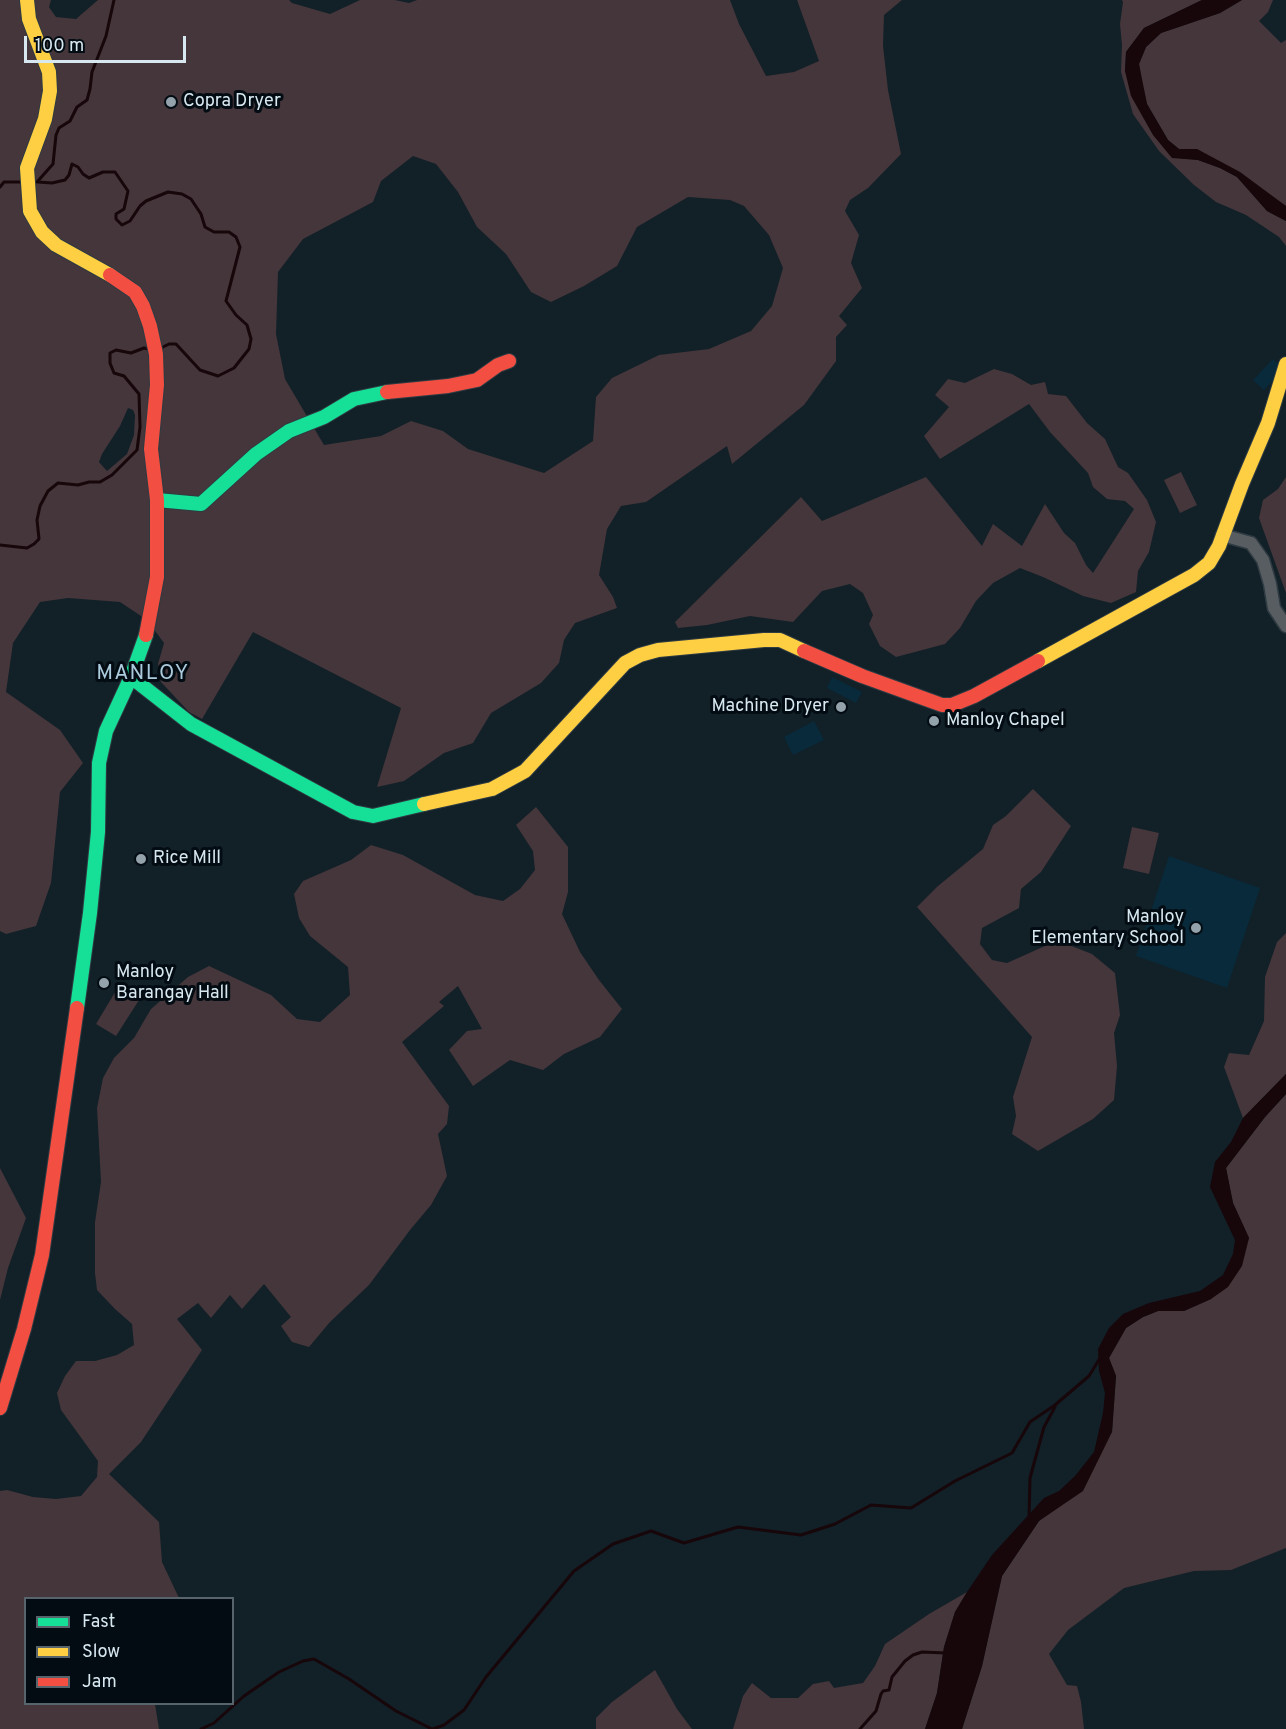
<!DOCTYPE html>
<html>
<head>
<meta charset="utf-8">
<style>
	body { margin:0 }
	#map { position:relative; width:1286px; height:1729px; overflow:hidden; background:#122028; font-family:Overpass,sans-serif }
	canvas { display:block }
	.legend { position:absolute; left:24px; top:1597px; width:210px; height:108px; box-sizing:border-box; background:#030c12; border:2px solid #58646b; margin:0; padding:8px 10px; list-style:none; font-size:18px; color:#d8e8f1 }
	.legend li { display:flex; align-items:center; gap:12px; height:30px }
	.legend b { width:30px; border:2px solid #58646b }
	.scale { position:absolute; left:24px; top:36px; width:162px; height:27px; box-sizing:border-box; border:3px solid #d8e8f1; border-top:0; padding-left:8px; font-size:18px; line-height:21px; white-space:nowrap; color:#d8e8f1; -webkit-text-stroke:4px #030c12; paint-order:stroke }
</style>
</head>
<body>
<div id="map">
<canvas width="1286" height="1729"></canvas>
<ul class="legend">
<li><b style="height:8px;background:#16e098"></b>Fast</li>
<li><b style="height:8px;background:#ffcf43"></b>Slow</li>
<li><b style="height:8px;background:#f24e42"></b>Jam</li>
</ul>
<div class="scale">100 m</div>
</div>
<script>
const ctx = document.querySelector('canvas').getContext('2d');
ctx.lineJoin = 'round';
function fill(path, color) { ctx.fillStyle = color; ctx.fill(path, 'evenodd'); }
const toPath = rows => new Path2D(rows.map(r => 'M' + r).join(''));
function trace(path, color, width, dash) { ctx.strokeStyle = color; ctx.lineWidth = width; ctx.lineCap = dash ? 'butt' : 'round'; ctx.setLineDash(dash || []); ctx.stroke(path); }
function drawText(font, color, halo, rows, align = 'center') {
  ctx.font = font + ' Overpass,sans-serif'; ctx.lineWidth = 6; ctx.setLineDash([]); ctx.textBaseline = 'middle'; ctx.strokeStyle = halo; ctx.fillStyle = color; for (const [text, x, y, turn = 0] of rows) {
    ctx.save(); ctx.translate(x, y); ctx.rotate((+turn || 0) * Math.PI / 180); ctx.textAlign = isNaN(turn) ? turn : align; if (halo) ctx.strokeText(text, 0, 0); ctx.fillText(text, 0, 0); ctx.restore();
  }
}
const built = toPath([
	[1273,359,1284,369,1264,390,1253,380],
	[832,677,862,692,856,703,827,688],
	[814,721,824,740,793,755,784,737],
	[1169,856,1260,888,1227,988,1136,956]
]);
const green = toPath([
	[0,0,51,0,49,7,56,17,76,19,98,0,289,0,292,3,330,14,360,0,395,0,409,3,417,0,730,0,739,24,766,76,794,72,819,61,797,0,902,0,884,15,883,46,888,90,901,154,868,188,850,200,845,211,859,235,851,263,862,288,839,316,847,325,836,337,836,361,804,405,732,464,727,446,646,502,621,506,607,529,599,575,613,597,617,608,575,623,564,640,559,663,541,683,491,713,473,743,444,753,404,781,377,787,401,708,253,632,202,719,189,712,161,682,158,664,164,643,147,620,120,602,68,598,40,602,13,643,6,692,60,730,83,763,60,792,51,883,36,926,6,934,0,931],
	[413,156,436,164,458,192,477,227,506,254,531,292,551,302,584,286,617,266,637,227,688,197,730,200,744,206,769,235,783,268,772,306,751,331,709,349,659,355,612,378,596,397,593,441,544,473,468,449,443,431,411,421,381,436,324,445,285,379,276,334,278,272,303,239,373,202,381,181],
	[128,408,133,410,135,415,134,435,127,454,107,471,99,462,102,454,120,426],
	[1122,0,1202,0,1144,28,1126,52,1125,71,1172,157,1198,160,1220,168,1237,177,1267,211,1286,221,1286,246,1279,237,1246,215,1216,202,1194,185,1159,151,1133,114,1121,72,1122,45,1120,24,1123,2],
	[1242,0,1273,0,1268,12,1259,21,1281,43,1286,40,1286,206,1197,149,1179,149,1168,140,1147,104,1142,84,1139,64,1146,47,1161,33,1220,13],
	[994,369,1012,374,1031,385,1045,382,1048,394,1066,396,1087,423,1105,439,1118,467,1128,473,1147,500,1156,522,1149,552,1138,571,1136,592,1111,603,1083,596,1043,577,1020,568,993,583,976,601,960,628,945,644,896,657,880,646,869,624,873,615,863,593,850,584,822,591,793,622,750,616,707,625,678,628,675,622,801,497,822,521,926,477,982,546,993,524,1022,546,1045,504,1064,533,1075,543,1086,565,1093,573,1134,509,1125,501,1107,499,1093,487,1088,473,1050,432,1029,404,940,459,924,436,949,407,935,395,948,379,965,383],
	[1181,472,1197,505,1180,513,1164,480],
	[1286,477,1286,593,1259,518,1263,500,1278,489],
	[1033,789,1071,826,1041,872,1021,889,1019,908,982,928,980,944,992,960,1007,963,1045,946,1069,945,1092,954,1115,973,1120,1015,1114,1033,1117,1066,1114,1100,1093,1119,1038,1151,1012,1134,1016,1116,1013,1097,1032,1037,917,907,938,886,983,849,993,825,1006,816],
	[536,807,568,847,568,892,562,914,580,952,599,980,622,1009,600,1037,564,1054,543,1070,510,1060,473,1086,449,1050,467,1031,482,1029,458,986,439,1002,444,1006,402,1042,449,1106,447,1124,438,1134,447,1176,431,1205,410,1230,369,1285,330,1322,309,1347,292,1342,281,1326,291,1317,264,1284,242,1309,230,1295,211,1318,198,1303,177,1319,202,1350,141,1442,109,1474,159,1522,162,1562,179,1598,26,1598,26,1704,155,1704,159,1729,0,1729,0,1491,7,1490,33,1497,56,1499,81,1496,97,1477,98,1461,61,1410,57,1393,65,1376,76,1361,95,1361,117,1355,134,1345,132,1324,115,1309,97,1290,95,1273,95,1222,101,1182,97,1108,103,1078,114,1058,134,1038,151,1009,188,977,209,966,271,995,297,1019,320,1022,350,995,348,967,310,936,299,918,294,894,303,881,351,860,371,845,403,855,475,895,503,901,520,889,535,870,533,851,516,825],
	[1132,827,1159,833,1149,874,1123,868],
	[1286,933,1286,1074,1243,1118,1224,1067,1229,1053,1249,1055,1264,1021,1265,977,1277,942],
	[120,984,141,997,116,1036,96,1024],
	[1286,1094,1286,1548,1231,1570,1194,1571,1124,1588,1068,1630,1049,1654,1067,1685,1077,1686,1081,1702,1084,1729,962,1729,982,1666,1002,1576,1039,1521,1051,1511,1112,1432,1116,1376,1109,1358,1126,1328,1143,1317,1158,1311,1184,1311,1211,1299,1249,1238,1233,1203,1226,1168,1265,1117],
	[0,1168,26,1218,8,1268,0,1300],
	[967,1592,955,1612,944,1647,937,1693,925,1729,733,1729,743,1696,752,1683,771,1698,798,1698,813,1684,829,1681,834,1688,863,1683,875,1666,885,1644,929,1614],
	[655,1670,677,1709,692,1729,596,1729,596,1718,612,1702]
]);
const water = toPath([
	[1202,0,1242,0,1220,13,1161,33,1146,47,1139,64,1147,104,1168,140,1179,149,1197,149,1240,172,1286,206,1286,221,1267,211,1237,177,1220,168,1198,160,1172,158,1153,135,1131,96,1125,71,1126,52,1144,28],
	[1286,1074,1286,1094,1265,1117,1226,1168,1233,1203,1249,1238,1242,1266,1228,1287,1211,1299,1184,1311,1158,1311,1143,1317,1126,1328,1109,1358,1116,1376,1112,1432,1083,1491,1039,1521,1002,1576,982,1666,962,1729,925,1729,937,1693,944,1647,955,1612,967,1592,992,1555,1044,1498,1059,1491,1075,1476,1094,1452,1103,1413,1105,1393,1099,1371,1098,1349,1109,1328,1123,1314,1149,1303,1200,1291,1223,1275,1233,1254,1235,1240,1210,1187,1215,1162,1231,1142,1243,1118]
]);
const stream = toPath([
	[37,182,53,164,56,135,59,128,70,121,77,107,87,100,90,89,92,72,106,36,114,0],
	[38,182,52,183,65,180,69,175,72,164,78,167,83,174,89,178,103,172,115,172,128,191,124,209,116,214,116,219,122,225,130,221,140,206,146,201,168,192,182,194,191,199,201,214,205,227,214,232,229,232,236,237,240,247,226,301,236,315,247,325,251,339,249,349,234,368,218,376,200,370,176,344,169,344,161,348],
	[0,187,4,182,20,182],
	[0,545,27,548,34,544,39,539,37,520,40,506,48,491,58,483,78,485,89,482,100,482,112,475,137,450,140,427,139,394,124,376,114,373,110,363,110,353,116,350,131,353,144,348,148,349],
	[1029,1519,1030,1478,1044,1427,1055,1407],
	[201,1729,214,1723,244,1696,279,1672,303,1661,314,1659,349,1679,396,1711,432,1729],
	[433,1729,444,1725,464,1710,486,1677,574,1571,613,1544,651,1531,684,1543,738,1527,801,1535,835,1524,871,1505,911,1508,955,1481,1012,1453,1030,1422,1055,1405,1089,1376,1100,1358],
	[860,1729,876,1711,881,1694,883,1691,889,1690,892,1677,905,1661,913,1655,922,1652,946,1653]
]);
const street = toPath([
	[1222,535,1251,543,1263,560,1270,584,1274,608,1286,626]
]);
const fast = toPath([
	[157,500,201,504,256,454,289,431,324,417,354,399,387,392],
	[131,677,191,724,353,812,373,816,424,804],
	[77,1008,90,913,98,832,99,763,106,731,131,677,146,635]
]);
const slow = toPath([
	[27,0,29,19,49,72,50,91,45,119,27,168,30,211,42,232,56,245,110,275],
	[1038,661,1194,575,1209,563,1219,546,1242,484,1268,423,1286,364],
	[424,804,492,789,525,771,625,663,640,655,658,650,764,640,780,640,804,651]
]);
const jam = toPath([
	[110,275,135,292,143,306,150,326,156,354,157,385,151,449,157,500,157,577,146,635],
	[387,392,448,386,477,380,498,365,509,361],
	[804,651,862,676,942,705,952,705,974,696,1038,661],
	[0,1408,24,1329,42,1255,77,1008]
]);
const markers = [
	[171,102,6,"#93a2ab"],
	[841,707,6,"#93a2ab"],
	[934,721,6,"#93a2ab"],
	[141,859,6,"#93a2ab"],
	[1196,928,6,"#93a2ab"],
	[104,983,6,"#93a2ab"]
];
const poiNames = [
	["Copra Dryer",183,102],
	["Machine Dryer",829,707,"right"],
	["Manloy Chapel",946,721],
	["Rice Mill",153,859],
	["Manloy",1184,918,"right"],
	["Elementary School",1184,939,"right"],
	["Manloy",116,973],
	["Barangay Hall",116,994]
];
const quarterNames = [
	["MANLOY",143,675]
];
fill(built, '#082a3b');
fill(green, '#44363a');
fill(water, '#17060a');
trace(stream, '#17060a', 3);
trace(street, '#2f3b42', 15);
trace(fast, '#2f3b42', 16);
trace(slow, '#2f3b42', 16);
trace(jam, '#2f3b42', 16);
trace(street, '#585d61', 12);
trace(fast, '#16e098', 14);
trace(slow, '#ffcf43', 14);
trace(jam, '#f24e42', 14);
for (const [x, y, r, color] of markers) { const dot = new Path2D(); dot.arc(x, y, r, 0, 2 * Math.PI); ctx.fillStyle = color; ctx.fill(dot); trace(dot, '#030c12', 2); }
drawText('18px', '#d8e8f1', '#030c12', poiNames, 'left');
ctx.letterSpacing = '1.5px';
drawText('21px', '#accbde', '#030c12', quarterNames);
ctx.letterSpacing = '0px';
</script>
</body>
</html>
